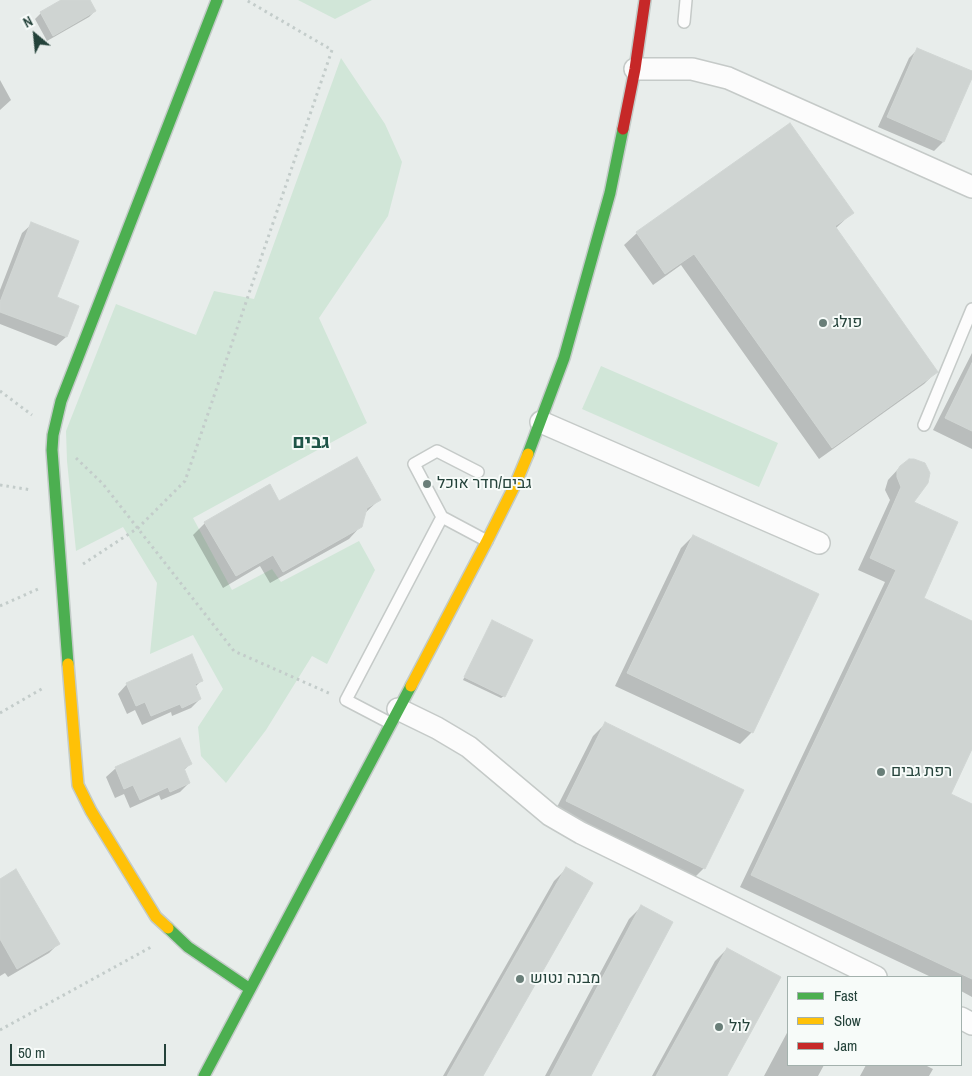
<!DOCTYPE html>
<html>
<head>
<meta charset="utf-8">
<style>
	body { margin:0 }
	#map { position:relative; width:972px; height:1076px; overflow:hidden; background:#e8edeb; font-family:"Archivo Narrow",sans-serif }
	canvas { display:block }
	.legend { position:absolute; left:787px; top:976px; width:175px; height:90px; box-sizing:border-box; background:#f7fbf9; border:1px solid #a3b1ad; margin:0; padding:6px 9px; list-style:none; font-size:15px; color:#24423a }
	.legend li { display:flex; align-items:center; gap:10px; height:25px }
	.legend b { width:25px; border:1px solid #a3b1ad }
	.north { position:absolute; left:10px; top:10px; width:50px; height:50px; -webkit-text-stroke:4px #f7fbf9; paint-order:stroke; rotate:332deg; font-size:14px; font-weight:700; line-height:20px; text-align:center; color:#24423a }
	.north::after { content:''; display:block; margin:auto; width:18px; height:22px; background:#24423a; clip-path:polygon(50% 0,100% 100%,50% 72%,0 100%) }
	.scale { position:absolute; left:10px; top:1044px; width:156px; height:22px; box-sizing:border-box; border:2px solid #24423a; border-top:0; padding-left:6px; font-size:15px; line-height:18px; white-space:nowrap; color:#24423a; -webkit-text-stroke:4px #f7fbf9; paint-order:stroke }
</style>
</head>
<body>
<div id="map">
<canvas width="972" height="1076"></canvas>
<ul class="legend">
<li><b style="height:6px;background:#4caf50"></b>Fast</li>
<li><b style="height:6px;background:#ffc107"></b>Slow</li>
<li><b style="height:6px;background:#c62828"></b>Jam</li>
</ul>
<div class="north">N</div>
<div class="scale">50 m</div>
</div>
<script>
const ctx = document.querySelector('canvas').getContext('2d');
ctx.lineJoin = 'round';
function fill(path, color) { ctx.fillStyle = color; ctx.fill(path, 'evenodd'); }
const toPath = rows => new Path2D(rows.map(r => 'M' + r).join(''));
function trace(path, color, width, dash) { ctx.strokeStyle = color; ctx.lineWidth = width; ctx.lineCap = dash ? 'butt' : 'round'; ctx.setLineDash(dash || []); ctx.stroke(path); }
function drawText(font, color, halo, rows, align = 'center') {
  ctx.font = font + ' "Archivo Narrow",Heebo,sans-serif'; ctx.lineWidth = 4; ctx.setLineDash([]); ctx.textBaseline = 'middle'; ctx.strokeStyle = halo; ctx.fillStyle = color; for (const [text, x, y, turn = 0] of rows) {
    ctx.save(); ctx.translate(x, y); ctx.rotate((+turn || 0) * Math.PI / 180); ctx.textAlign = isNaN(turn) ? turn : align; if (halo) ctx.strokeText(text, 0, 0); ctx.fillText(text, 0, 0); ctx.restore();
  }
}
const green = toPath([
	[298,0,372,0,335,19],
	[341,58,385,124,402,162,388,216,319,318,367,423,193,518,232,590,272,569,281,582,359,541,375,570,327,664,312,656,266,730,226,783,201,756,198,727,223,689,193,635,150,654,157,583,123,527,76,551,67,461,66,431,116,304,196,335,214,291,254,299],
	[601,366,778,443,759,487,582,409]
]);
const shadow = toPath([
	[64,0,88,0,95,11,89,17,47,41,35,19,41,13],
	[918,49,972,72,943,142,934,151,878,127,909,58],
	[0,80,11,100,0,110],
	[852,213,835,229,936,372,924,384,819,459,681,265,653,285,624,245,637,233],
	[32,224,55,298,78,307,66,337,56,346,0,324,0,290,22,233],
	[972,353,972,449,933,430],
	[900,467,912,503,922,599,972,622,972,746,949,795,972,806,972,997,961,991,961,977,931,977,740,887,885,582,858,570,890,500,885,490,888,480],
	[380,499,364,514,361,526,349,539,270,583,260,566,223,588,193,535,205,523,279,503],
	[693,536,752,732,740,744,615,686,681,548],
	[492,622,504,696,501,698,463,680],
	[202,680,195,687,200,699,191,708,172,716,171,712,142,725,135,710,127,714,118,694,127,684],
	[605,724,704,868,692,880,554,813,593,736],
	[190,764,184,770,189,783,180,792,161,800,159,795,130,808,124,794,115,798,106,777,116,768],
	[566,869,482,1076,443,1076,554,881],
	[0,880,58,944,49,953,8,977,5,973,0,976],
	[641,907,590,1076,545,1076,629,919],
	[727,949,725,1076,652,1076,715,961],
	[788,1031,788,1065,824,1065,818,1076,764,1076],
	[866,1065,925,1065,933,1069,929,1076,860,1076]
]);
const building = toPath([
	[61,0,90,0,96,11,53,36,40,12,61,0],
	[917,48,972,71,972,78,944,142,887,117,917,48],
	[790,123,854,213,835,226,938,372,832,448,694,254,665,274,636,232,790,123],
	[31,222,79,241,57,297,79,306,67,337,0,312,0,302,31,222],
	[972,363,972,431,945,418,972,363],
	[357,457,381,500,367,508,362,527,283,572,273,555,236,576,204,522,270,484,279,501,357,457],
	[909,459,914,459,925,463,930,473,928,483,914,502,958,522,924,598,972,621,972,749,951,794,972,804,972,979,751,875,896,570,870,558,901,487,897,477,897,471,900,466,909,459],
	[693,535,819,594,753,733,627,673,693,535],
	[492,620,533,640,505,697,464,677,492,620],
	[192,654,203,681,195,684,201,699,182,708,180,704,151,716,145,702,136,706,126,683,192,654],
	[605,722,744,790,705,869,566,801,605,722],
	[180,738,192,764,184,768,190,783,170,792,168,787,140,800,133,785,124,789,115,767,180,738],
	[566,867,593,883,483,1076,447,1076,566,867],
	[16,869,60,944,17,969,0,939,0,879,16,869],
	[641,905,673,922,591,1076,550,1076,641,905],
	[727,948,781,977,727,1076,656,1076,727,948]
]);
const path = toPath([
	[0,391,32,415],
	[76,458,103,484,234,651,331,694],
	[0,485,32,490],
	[83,564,138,528,185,481,332,50,246,0],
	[0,606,38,589],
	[0,713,45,687],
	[0,1030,153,946]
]);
const lane = toPath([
	[684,22,686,0],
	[924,425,972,309],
	[442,517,414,464,437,451,478,472],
	[390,723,346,700,442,517,487,541]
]);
const street = toPath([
	[635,69,692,69,728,78,972,187],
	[541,422,819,543],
	[398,709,437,728,469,747,550,815,581,833,876,977],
	[961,1018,972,1024]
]);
const fast = toPath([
	[528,454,564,358,610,193,623,129],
	[68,664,52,450,53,435,61,401,217,0],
	[168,928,188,947,250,989],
	[204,1076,411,686]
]);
const slow = toPath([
	[68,664,78,785,91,811,156,917,168,928],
	[411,686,487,541,516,483,528,454]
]);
const jam = toPath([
	[623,129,635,69,645,0]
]);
const markers = [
	[823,323,5,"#697e78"],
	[427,484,5,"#697e78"],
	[881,772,5,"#697e78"],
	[520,979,5,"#697e78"],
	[719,1027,5,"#697e78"]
];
const poiNames = [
	["פולג",833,323],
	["גבים/חדר אוכל",437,484],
	["רפת גבים",891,772],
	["מבנה נטוש",530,979],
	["לול",729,1027]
];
const quarterNames = [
	["גבים",311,443]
];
fill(green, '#d1e6d8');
fill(shadow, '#0003');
fill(building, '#cfd4d2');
trace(building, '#d1d6d4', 1);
trace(lane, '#c5cac8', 14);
trace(street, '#c5cac8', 24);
trace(fast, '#c3cbc8', 14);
trace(slow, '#c3cbc8', 14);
trace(jam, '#c3cbc8', 14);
trace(path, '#c3ccca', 3, [2.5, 4]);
trace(lane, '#fcfcfc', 11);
trace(street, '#fcfcfc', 21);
trace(fast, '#4caf50', 11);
trace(slow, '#ffc107', 11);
trace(jam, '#c62828', 11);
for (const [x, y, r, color] of markers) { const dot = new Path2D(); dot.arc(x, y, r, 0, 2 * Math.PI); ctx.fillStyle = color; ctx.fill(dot); trace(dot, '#f7fbf9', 2); }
drawText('16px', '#24423a', '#f7fbf9', poiNames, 'left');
drawText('bold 19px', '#1f5548', '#f7fbf9', quarterNames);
</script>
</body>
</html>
